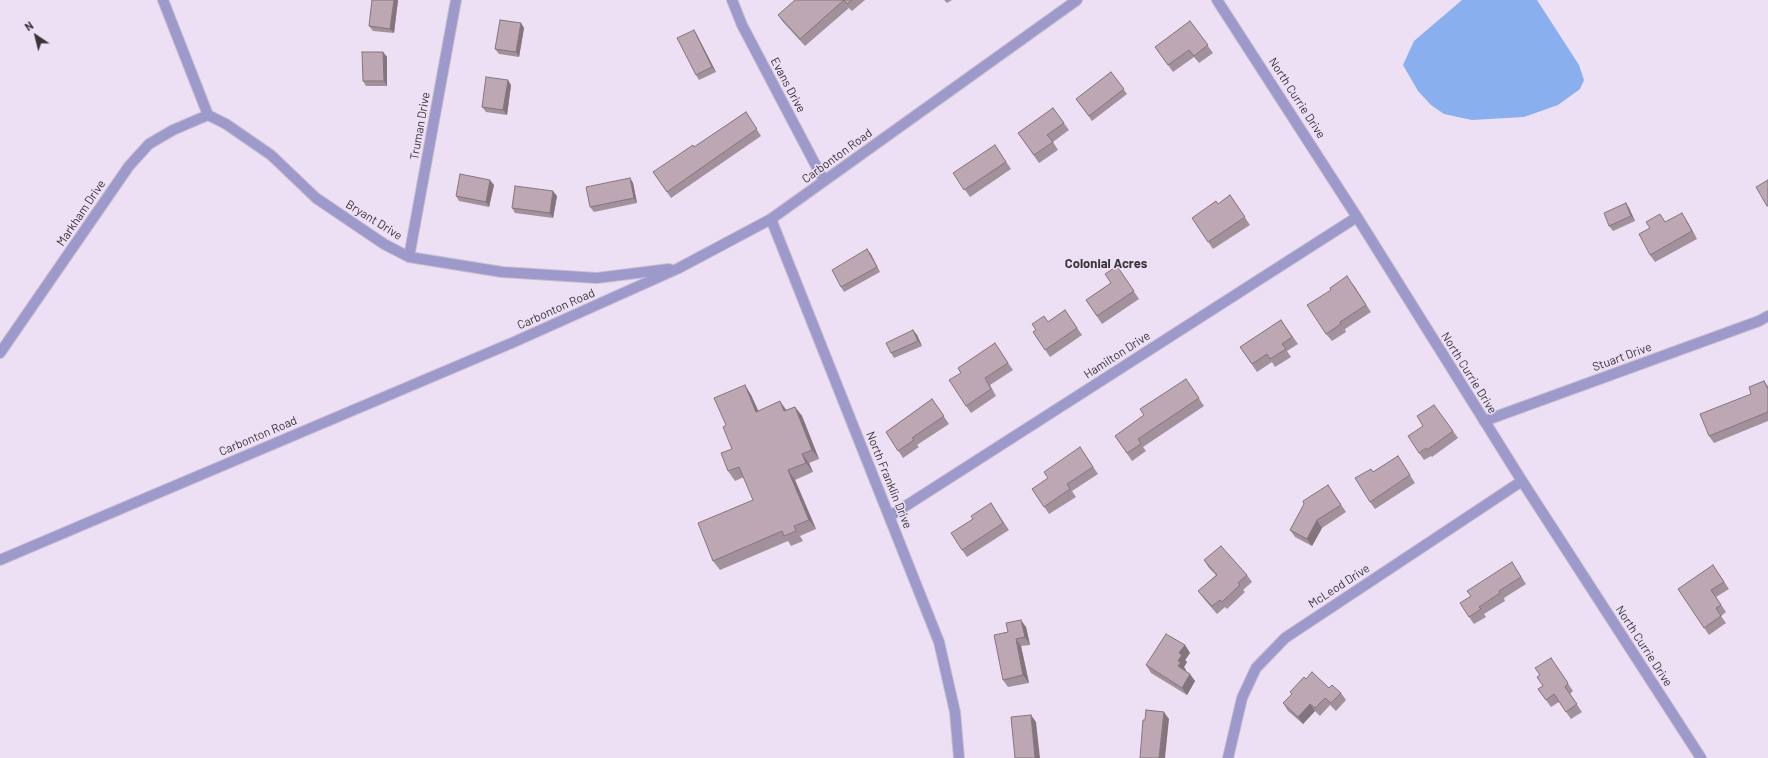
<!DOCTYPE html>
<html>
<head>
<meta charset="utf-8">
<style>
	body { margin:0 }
	#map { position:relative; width:1768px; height:758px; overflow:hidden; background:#ede0f4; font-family:Barlow,sans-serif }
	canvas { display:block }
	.north { position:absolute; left:16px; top:16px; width:40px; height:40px; -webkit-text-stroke:3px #ede0f4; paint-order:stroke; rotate:325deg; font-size:11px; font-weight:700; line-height:16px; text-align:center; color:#39343b }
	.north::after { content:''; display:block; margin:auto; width:14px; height:18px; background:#39343b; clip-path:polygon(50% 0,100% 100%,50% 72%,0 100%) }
</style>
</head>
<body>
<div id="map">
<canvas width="1768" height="758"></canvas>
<div class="north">N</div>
</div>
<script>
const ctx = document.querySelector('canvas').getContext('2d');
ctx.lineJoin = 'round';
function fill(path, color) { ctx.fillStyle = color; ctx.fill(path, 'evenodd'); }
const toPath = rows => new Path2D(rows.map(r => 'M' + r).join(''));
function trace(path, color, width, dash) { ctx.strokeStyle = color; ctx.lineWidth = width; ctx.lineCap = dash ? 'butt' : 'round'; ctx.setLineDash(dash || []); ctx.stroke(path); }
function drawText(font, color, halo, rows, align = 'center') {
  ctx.font = font + ' Barlow,sans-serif'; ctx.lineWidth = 3; ctx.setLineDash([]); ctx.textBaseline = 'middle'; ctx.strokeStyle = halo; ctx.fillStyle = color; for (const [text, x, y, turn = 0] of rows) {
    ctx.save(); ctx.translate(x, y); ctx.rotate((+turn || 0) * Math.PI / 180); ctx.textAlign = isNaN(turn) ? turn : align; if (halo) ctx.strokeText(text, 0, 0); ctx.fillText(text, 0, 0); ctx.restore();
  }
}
const water = toPath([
	[1462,0,1537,0,1579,65,1584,80,1580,89,1558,105,1524,117,1472,120,1444,114,1431,105,1418,91,1403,65,1414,41]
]);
const minor = toPath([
	[163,0,208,115,226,124,271,155,316,198,384,244,409,257,502,272,597,278,669,269],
	[732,0,742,25,824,181],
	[1217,0,1357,217,1522,481,1701,758],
	[771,219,939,642,955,712,959,758],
	[409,257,456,0],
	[0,353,129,166,149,144,173,130,208,115],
	[1484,421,1759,321,1768,316],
	[890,516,1357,217],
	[0,560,514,342,679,268,771,219,1077,0],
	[1228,758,1242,698,1256,668,1285,638,1522,481]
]);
const wall = toPath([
	[372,0,398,0,394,33,373,31,369,26],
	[795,0,865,0,852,11,849,8,805,46,783,22,778,15],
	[944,0,952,0,947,3],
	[1190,21,1213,53,1199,63,1194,57,1173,72,1155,47],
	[521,23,524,28,519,57,499,54,495,49],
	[694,30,697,35,716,72,699,80,696,75],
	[383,52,387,57,387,86,366,86,363,81],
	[1111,72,1127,94,1092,121,1076,99],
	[511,85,507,115,486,112,482,107],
	[1053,108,1069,130,1053,142,1058,150,1039,163,1018,133],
	[746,112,761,136,671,198,653,172,694,147],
	[995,145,1011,169,970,197,953,173],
	[630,178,633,183,637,203,594,212,590,207],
	[494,185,489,207,459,201,456,196],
	[1230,195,1250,225,1213,249,1192,218,1218,204],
	[557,196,553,218,515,213,512,208],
	[1626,203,1629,208,1635,221,1613,231,1609,226],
	[1687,221,1697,239,1655,262,1650,255,1666,222],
	[867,249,880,272,844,292,841,287],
	[1117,266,1139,299,1102,324,1086,300,1111,283],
	[1353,284,1371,312,1345,329,1346,332,1332,341,1326,334],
	[1065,310,1082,335,1050,357,1033,332],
	[1281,320,1298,344,1287,351,1291,357,1275,367,1272,362,1257,372,1240,347],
	[913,330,917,335,922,346,894,358,891,353],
	[1000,351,1013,370,990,385,996,396,971,413,966,406],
	[1186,379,1204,406,1143,447,1146,451,1132,461,1115,436,1144,415],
	[1764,381,1768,386,1768,421,1714,443,1709,436],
	[745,385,751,395,758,411,786,410,795,407,802,416,819,459,809,463,813,472,795,480,816,529,800,536,803,541,791,546,788,541,720,570,713,561,753,500,744,477,735,481,728,471,732,449,726,425],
	[932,399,949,424,917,445,919,447,903,458,886,432],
	[1453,431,1458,438,1432,457,1431,456,1424,460,1419,453],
	[1080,447,1098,474,1072,491,1076,497,1049,514,1032,489,1048,478],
	[1398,456,1415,483,1375,509,1370,502,1373,472],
	[1328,485,1346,512,1322,528,1312,546,1295,537,1290,530],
	[991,503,1009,530,967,557,962,550,973,519],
	[1204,560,1247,575,1252,582,1243,590,1245,592,1227,609,1225,607,1217,614,1204,599,1198,591,1216,575,1209,568],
	[1713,565,1729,589,1716,597,1726,612,1721,616,1726,623,1709,635,1678,589],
	[1517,570,1526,584,1504,598,1505,601,1484,614,1486,617,1474,624,1469,617],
	[1026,627,1030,645,1021,646,1029,683,1008,687,1003,680,1008,632],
	[1185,645,1190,653,1185,660,1187,662,1184,667,1186,670,1185,671,1195,681,1187,695,1151,673,1146,665],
	[1551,658,1573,691,1570,694,1582,712,1571,719,1559,702,1551,707,1538,689,1543,686,1540,675],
	[1306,679,1341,693,1346,700,1336,711,1330,705,1320,716,1315,711,1303,724,1288,711,1283,703,1292,694,1290,692]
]);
const shadedWall = toPath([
	[394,0,398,0,394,33,390,29],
	[521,23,524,28,519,57,516,52],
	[694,30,697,35,716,72,712,67],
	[383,52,387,57,387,86,384,81],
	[508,80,511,85,507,115,503,110],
	[630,178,633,183,637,203,634,198],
	[490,180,494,185,489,207,486,202],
	[553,191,557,196,553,218,550,213],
	[1626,203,1629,208,1635,221,1631,216],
	[1682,213,1687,221,1697,239,1692,231],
	[867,249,871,254,880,272,877,267],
	[913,330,917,335,922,346,918,341],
	[745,385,751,395,763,421,756,412],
	[780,401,787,411,784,411],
	[795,407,802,416,819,459,812,450],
	[802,454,809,463,813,472,806,463],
	[788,470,795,480,816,529,809,520],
	[1317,520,1322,528,1312,546,1307,539],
	[1021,620,1026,627,1030,645,1025,637],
	[1016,639,1021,646,1029,683,1023,675],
	[1185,645,1190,653,1185,660,1187,662,1184,667,1186,670,1183,674,1178,666,1178,661,1179,653],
	[1190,674,1195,681,1187,695,1182,688],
	[1310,704,1315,711,1303,724,1298,717],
	[1164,712,1169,719,1165,758,1159,758],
	[1031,715,1036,722,1040,758,1035,758]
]);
const building = toPath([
	[372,0,394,0,390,29,369,26,372,0],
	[795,0,852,0,847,4,844,0,800,39,778,15,795,0],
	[500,20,521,23,516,52,495,49,500,20],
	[1190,21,1208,45,1194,56,1189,50,1168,65,1155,47,1190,21],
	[694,30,712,67,696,75,677,38,694,30],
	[362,52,383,52,384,81,363,81,362,52],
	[1111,72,1124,89,1089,116,1076,99,1111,72],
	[486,77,508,80,503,110,482,107,486,77],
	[1053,108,1064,123,1047,135,1053,142,1034,155,1018,133,1053,108],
	[746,112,757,129,667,192,653,172,693,145,694,147,746,112],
	[995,145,1006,162,964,190,953,173,995,145],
	[460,174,490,180,486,202,456,196,460,174],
	[630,178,634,198,590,207,586,187,630,178],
	[1768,180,1768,206,1767,206,1756,187,1768,180],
	[515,186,553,191,550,213,512,208,515,186],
	[1230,195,1245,217,1208,242,1192,218,1216,201,1218,204,1230,195],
	[1626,203,1631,216,1609,226,1604,213,1626,203],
	[1682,213,1692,231,1650,255,1639,234,1650,228,1646,222,1660,214,1665,222,1682,213],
	[867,249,877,267,841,287,832,270,867,249],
	[1117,266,1134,291,1097,316,1086,300,1111,283,1105,274,1117,266],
	[1347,276,1366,305,1340,322,1341,324,1326,334,1307,305,1331,290,1330,288,1347,276],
	[1065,310,1077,328,1045,350,1033,332,1036,330,1032,324,1044,316,1048,322,1065,310],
	[1281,320,1292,337,1282,344,1286,349,1270,359,1267,354,1252,364,1240,347,1281,320],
	[913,330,918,341,891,353,886,343,913,330],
	[995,343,1008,363,985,378,991,389,966,406,949,380,961,373,958,368,995,343],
	[1186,379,1199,398,1138,439,1141,444,1127,453,1115,436,1144,415,1140,409,1186,379],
	[1764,381,1768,389,1768,412,1709,436,1700,414,1751,394,1749,387,1764,381],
	[745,385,756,412,780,401,784,411,795,407,812,450,802,454,806,463,788,470,809,520,794,526,796,531,784,536,782,531,713,561,698,523,753,500,739,467,728,471,721,453,732,449,723,427,726,425,714,398,745,385],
	[932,399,944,416,912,438,914,440,898,451,886,432,932,399],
	[1434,405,1453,431,1427,450,1426,448,1419,453,1408,436,1423,426,1417,416,1434,405],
	[1080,447,1093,467,1067,484,1070,489,1044,507,1032,489,1048,478,1044,472,1080,447],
	[1398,456,1410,475,1370,502,1355,478,1371,469,1373,472,1398,456],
	[1328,485,1341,505,1317,520,1307,539,1290,530,1304,504,1303,501,1328,485],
	[991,503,1003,523,962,550,951,533,973,519,971,516,991,503],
	[1221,546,1247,575,1238,583,1240,585,1222,602,1220,600,1212,606,1198,591,1217,575,1204,560,1221,546],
	[1512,562,1521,577,1499,591,1500,593,1479,607,1481,609,1469,617,1460,603,1471,596,1467,591,1512,562],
	[1713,565,1724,582,1711,590,1721,605,1716,608,1721,616,1704,628,1678,589,1713,565],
	[1021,620,1025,637,1016,639,1023,675,1003,680,994,635,1008,632,1006,623,1021,620],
	[1166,634,1185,645,1179,653,1182,655,1178,661,1181,662,1178,666,1190,674,1182,688,1146,665,1166,634],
	[1551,658,1568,683,1565,687,1577,704,1566,712,1554,694,1546,700,1538,689,1543,686,1537,677,1540,675,1535,668,1551,658],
	[1312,672,1329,688,1332,685,1341,693,1331,703,1325,698,1315,708,1310,704,1298,717,1283,703,1292,694,1290,692,1304,677,1306,679,1312,672],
	[1146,710,1164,712,1159,758,1140,758,1143,720,1145,720,1146,710],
	[1031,715,1035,758,1015,758,1011,717,1031,715]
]);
const streetNames = [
	["Evans Drive",788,85,62],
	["North Currie Drive",1297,98,57],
	["Truman Drive",420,126,-80],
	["Carbonton Road",837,156,-36],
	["Markham Drive",81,213,-56],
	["Bryant Drive",374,220,32],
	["Carbonton Road",556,309,-24],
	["Hamilton Drive",1117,355,-33],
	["Stuart Drive",1622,357,-20],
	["North Currie Drive",1469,373,58],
	["Carbonton Road",258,436,-23],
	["North Franklin Drive",889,480,68],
	["McLeod Drive",1339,586,-33],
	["North Currie Drive",1644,646,57]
];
const neighbourhoodNames = [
	["Colonial Acres",1106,264]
];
fill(water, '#8aafee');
trace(minor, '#c9becf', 12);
trace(minor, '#9d99cb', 10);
fill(wall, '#a2909a');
fill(shadedWall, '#84757d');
fill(building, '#bca7b3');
trace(building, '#84757d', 1);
drawText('12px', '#39343b', '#ede0f4', streetNames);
drawText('bold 13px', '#39343b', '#ede0f4', neighbourhoodNames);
</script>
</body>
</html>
